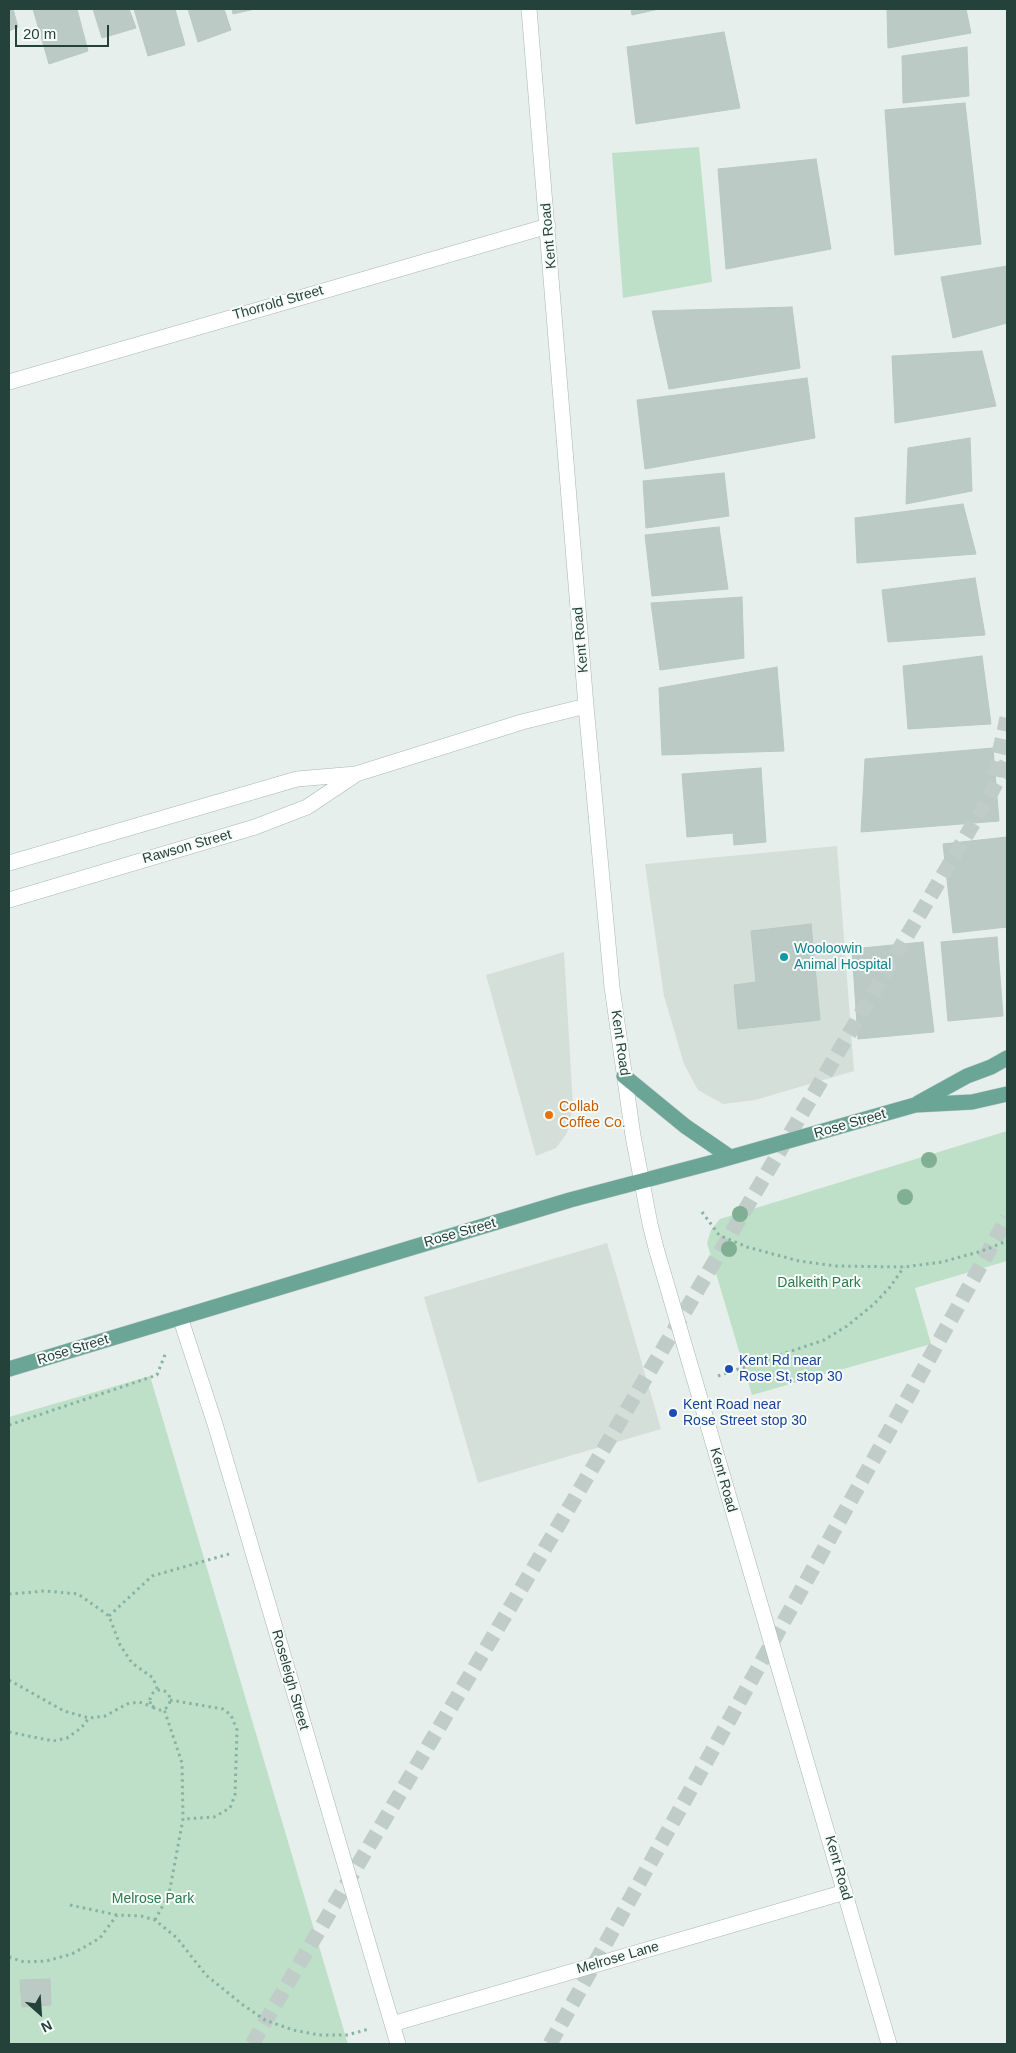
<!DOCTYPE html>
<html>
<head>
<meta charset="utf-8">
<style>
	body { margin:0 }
	#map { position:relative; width:1016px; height:2053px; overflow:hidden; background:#e6efeb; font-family:Helvetica,sans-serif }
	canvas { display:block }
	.frame { position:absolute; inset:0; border:10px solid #24423a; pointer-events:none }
	.north { position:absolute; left:15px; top:1988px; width:50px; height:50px; -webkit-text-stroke:4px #f7fbf9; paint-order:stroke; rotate:154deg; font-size:14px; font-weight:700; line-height:20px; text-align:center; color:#24423a }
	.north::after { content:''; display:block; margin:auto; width:18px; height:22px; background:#24423a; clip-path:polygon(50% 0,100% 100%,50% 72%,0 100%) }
	.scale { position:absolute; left:15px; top:25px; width:94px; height:22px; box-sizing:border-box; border:2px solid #24423a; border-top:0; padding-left:6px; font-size:15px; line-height:18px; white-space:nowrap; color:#24423a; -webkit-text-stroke:4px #f7fbf9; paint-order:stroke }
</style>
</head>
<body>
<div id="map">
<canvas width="1016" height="2053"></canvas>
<div class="frame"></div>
<div class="north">N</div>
<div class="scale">20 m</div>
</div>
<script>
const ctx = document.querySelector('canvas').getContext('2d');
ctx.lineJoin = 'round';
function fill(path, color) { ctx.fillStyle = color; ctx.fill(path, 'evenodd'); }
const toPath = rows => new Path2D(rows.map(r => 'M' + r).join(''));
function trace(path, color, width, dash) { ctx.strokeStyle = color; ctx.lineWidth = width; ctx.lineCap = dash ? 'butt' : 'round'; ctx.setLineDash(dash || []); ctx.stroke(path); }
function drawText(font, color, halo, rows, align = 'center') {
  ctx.font = font + ' Helvetica,sans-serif'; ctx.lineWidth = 4; ctx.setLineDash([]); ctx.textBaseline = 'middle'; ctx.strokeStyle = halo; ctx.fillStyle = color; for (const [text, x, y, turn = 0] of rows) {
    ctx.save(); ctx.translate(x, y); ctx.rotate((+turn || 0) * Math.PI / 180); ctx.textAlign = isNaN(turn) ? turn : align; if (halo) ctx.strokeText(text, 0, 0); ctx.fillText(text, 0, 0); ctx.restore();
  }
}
const built = toPath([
	[837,846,854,1071,755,1100,723,1104,698,1090,684,1064,664,996,645,864],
	[564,952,573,1107,567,1133,556,1148,536,1156,486,975],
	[607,1243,661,1429,478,1483,424,1297]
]);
const green = toPath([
	[699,147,712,282,623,298,612,153],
	[1007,1131,1007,1261,915,1288,931,1344,752,1395,707,1243,711,1230,720,1219],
	[150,1376,348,2044,9,2044,9,1417]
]);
const building = toPath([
	[9,9,13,9,18,27,9,31,9,9],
	[33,9,77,9,88,51,49,64,33,9],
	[93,9,129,9,136,28,102,38,93,9],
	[134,9,175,9,185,45,148,56,134,9],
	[188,9,224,9,231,30,198,42,188,9],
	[232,9,255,9,233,14,232,9],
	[631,9,659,9,632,15,631,9],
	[887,9,966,9,971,33,888,48,887,9],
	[724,32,740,108,636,124,627,47,724,32],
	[967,47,969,96,903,103,902,56,967,47],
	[965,103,981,244,895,255,885,110,965,103],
	[816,159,831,249,726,269,718,169,816,159],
	[1007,266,1007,323,953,338,941,277,1007,266],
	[792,307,800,368,669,389,652,311,792,307],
	[982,351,996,406,895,423,892,356,982,351],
	[807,378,815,438,645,469,637,400,807,378],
	[970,438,972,491,906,504,908,448,970,438],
	[724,473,729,516,646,528,643,481,724,473],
	[963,504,976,554,857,563,855,518,963,504],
	[719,527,728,589,652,596,645,535,719,527],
	[975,578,985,635,888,642,882,590,975,578],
	[742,597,744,658,660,670,651,603,742,597],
	[982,656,991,724,908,729,903,666,982,656],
	[777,667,784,751,662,755,659,688,777,667],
	[993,748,999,821,861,832,865,759,993,748],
	[761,768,766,842,734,845,733,833,687,837,682,774,761,768],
	[1007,837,1007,927,953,933,943,844,1007,837],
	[811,924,820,1020,738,1029,734,985,756,982,751,931,811,924],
	[997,937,1003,1016,948,1021,941,942,997,937],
	[923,942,934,1032,858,1039,852,949,923,942],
	[50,1979,51,2005,22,2007,20,1980,50,1979]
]);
const highwayTunnel = toPath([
	[994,776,1007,718],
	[252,2044,989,797,1007,762],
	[550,2044,1007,1218]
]);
const path = toPath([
	[702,1212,719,1235,747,1247,799,1261,836,1266,904,1267,942,1262,982,1251,1007,1241],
	[718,1376,824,1340,847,1326,874,1304,890,1287,904,1267],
	[9,1425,157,1375,166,1352],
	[9,1594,45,1591,78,1594,109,1616,120,1645,132,1663,153,1678,158,1691],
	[109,1616,152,1576,229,1554],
	[9,1680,64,1711,89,1718,105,1716,127,1704,139,1702,154,1707],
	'150 1700a10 10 0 1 1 20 0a10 10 0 1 1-20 0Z',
	[170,1700,223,1709,231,1715,237,1730,235,1795,230,1808,214,1817,183,1819],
	[9,1732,53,1741,67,1738,81,1728,89,1718],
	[70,1905,117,1915],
	[155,1920,169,1894,183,1819,182,1763,164,1709],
	[9,1957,24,1962,46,1961,72,1954,100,1938,117,1915,141,1916,155,1920,177,1938,206,1975,243,2005,265,2020,293,2030,319,2035,347,2035,369,2029]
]);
const minor = toPath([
	[529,9,586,706,612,987,633,1136,650,1224,656,1248,889,2044],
	[9,382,548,226],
	[9,863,297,779,356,774,522,722,586,706],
	[9,900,255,827,307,807,355,775],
	[180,1317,215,1424,398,2044],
	[392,2024,845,1892]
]);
const major = toPath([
	[624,1076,685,1126,730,1157],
	[918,1103,967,1076,991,1067,1007,1058],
	[9,1369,570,1200,714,1162,915,1105,972,1102,1007,1094]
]);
const trees = [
	[929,1160],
	[905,1197],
	[740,1214],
	[729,1249]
];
const markers = [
	[784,957,5,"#0f9aa8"],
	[549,1115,5,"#e8710a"],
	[729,1369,5,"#1a4fb4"],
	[673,1413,5,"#1a4fb4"]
];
const streetNames = [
	["Kent Road",549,236,-95],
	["Thorrold Street",278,303,-16],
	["Kent Road",581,640,-95],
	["Rawson Street",187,847,-16],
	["Kent Road",620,1043,82],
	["Rose Street",850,1124,-16],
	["Rose Street",460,1233,-16],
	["Rose Street",73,1350,-17],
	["Kent Road",723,1480,74],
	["Roseleigh Street",290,1680,74],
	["Kent Road",838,1868,74],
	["Melrose Lane",618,1958,-16]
];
const cultureNames = [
	["Wooloowin",794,949],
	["Animal Hospital",794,965]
];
const foodNames = [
	["Collab",559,1107],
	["Coffee Co.",559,1123]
];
const parkNames = [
	["Dalkeith Park",819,1283],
	["Melrose Park",153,1899]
];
const transitNames = [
	["Kent Rd near",739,1361],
	["Rose St, stop 30",739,1377],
	["Kent Road near",683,1405],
	["Rose Street stop 30",683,1421]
];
fill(built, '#d4dfda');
fill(green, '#bfe0c8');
fill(building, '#bbcac4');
trace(building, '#b8c9c2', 1);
trace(highwayTunnel, '#bfccc8', 15, [15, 8]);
trace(minor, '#a8b8b2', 16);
trace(major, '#c2cac8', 16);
trace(path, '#86b3a5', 3, [2.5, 4]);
trace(minor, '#fff', 15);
trace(major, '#6aa596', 15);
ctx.fillStyle = '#80af93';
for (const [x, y] of trees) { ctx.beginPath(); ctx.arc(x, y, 8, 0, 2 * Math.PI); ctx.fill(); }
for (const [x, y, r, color] of markers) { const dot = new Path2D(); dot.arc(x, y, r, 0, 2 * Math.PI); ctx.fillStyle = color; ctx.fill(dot); trace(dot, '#f7fbf9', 2); }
drawText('14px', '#24423a', '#f7fbf9', streetNames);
drawText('14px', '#0d838f', '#f7fbf9', cultureNames, 'left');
drawText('14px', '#c56008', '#f7fbf9', foodNames, 'left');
drawText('14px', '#2d7a4b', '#f7fbf9', parkNames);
drawText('14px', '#164399', '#f7fbf9', transitNames, 'left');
</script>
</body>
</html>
